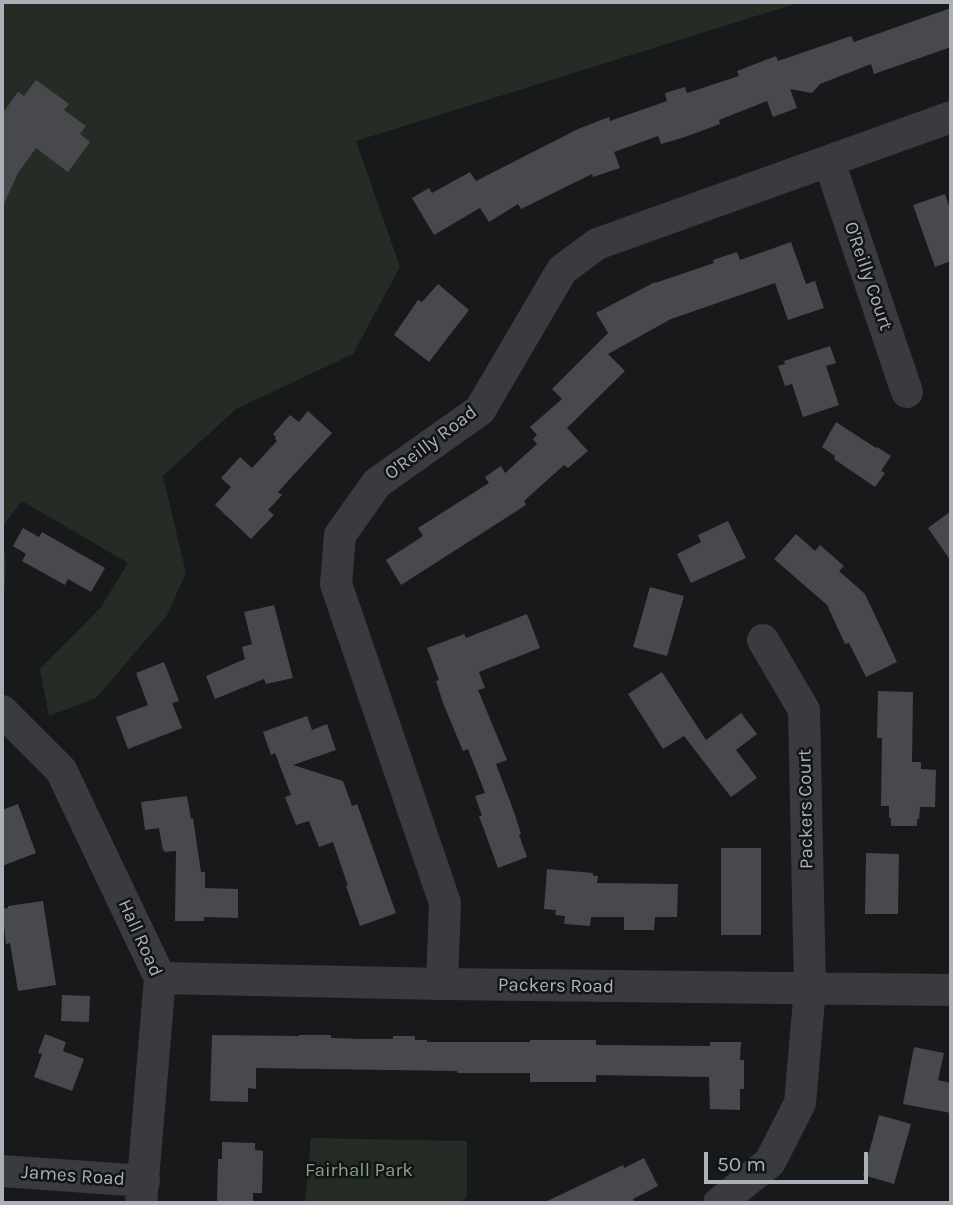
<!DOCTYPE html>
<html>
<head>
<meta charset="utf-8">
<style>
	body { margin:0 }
	#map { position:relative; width:953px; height:1205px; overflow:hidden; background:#18191a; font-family:Karla,sans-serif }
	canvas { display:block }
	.frame { position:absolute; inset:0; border:4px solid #acb1b9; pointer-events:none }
	.scale { position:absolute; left:704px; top:1152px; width:164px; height:32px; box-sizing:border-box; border:4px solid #acb1b9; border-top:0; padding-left:9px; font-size:21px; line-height:24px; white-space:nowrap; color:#acb1b9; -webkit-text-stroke:5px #131415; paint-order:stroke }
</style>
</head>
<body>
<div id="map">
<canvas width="953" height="1205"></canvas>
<div class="frame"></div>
<div class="scale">50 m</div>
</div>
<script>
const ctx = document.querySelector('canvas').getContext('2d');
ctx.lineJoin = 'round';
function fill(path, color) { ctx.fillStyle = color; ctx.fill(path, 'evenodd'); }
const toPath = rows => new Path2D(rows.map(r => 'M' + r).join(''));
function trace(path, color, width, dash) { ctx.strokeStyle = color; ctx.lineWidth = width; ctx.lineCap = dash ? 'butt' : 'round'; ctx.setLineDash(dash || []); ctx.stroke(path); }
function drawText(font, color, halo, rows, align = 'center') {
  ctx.font = font + ' Karla,sans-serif'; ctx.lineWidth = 5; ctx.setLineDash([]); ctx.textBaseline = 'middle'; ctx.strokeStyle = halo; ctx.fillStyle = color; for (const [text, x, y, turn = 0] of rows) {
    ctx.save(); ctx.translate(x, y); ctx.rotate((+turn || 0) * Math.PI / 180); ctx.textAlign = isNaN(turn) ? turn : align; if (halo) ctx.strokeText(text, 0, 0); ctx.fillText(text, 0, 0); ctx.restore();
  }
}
const green = toPath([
	[2,2,626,2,631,5,641,2,801,2,356,141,400,267,353,354,236,409,163,476,186,573,167,615,96,698,49,716,40,669,101,607,128,563,22,501,2,527,6,566,2,621],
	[311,1138,467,1141,467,1196,459,1203,305,1203]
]);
const building = toPath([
	[951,8,951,47,874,74,871,64,820,84,812,93,790,89,797,108,773,117,767,101,719,120,720,124,685,137,661,144,658,136,614,152,620,168,593,177,592,174,521,209,518,204,489,222,480,208,434,235,412,198,429,188,432,193,470,172,476,181,578,129,609,117,610,121,667,101,665,93,685,87,687,93,739,76,737,71,776,56,778,61,851,36,854,42],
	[36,80,69,104,64,110,86,126,80,134,90,142,68,172,36,148,18,173,2,208,2,114,18,92,24,96],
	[945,194,951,212,951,261,935,267,913,205],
	[791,242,806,284,815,281,824,308,788,320,775,283,671,319,608,354,625,371,567,428,588,451,568,468,564,465,524,501,526,505,401,585,386,560,423,536,418,528,489,483,485,477,501,466,505,473,537,444,533,439,537,435,530,427,562,399,552,389,608,333,596,313,655,282,655,283,714,263,713,260,737,252,740,260],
	[438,284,469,310,429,362,394,335,418,300,422,302],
	[830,346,836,363,826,366,839,405,803,417,792,384,785,386,778,366,785,364,784,361],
	[308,411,332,433,278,492,282,495,268,510,274,515,251,539,215,505,231,487,221,478,240,457,252,468,277,441,275,439,276,437,273,434,290,415,299,422],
	[836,422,876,448,877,447,891,456,881,471,885,473,875,487,834,459,835,456,822,447],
	[951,511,951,561,928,528],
	[728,521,746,558,691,583,677,554,701,542,698,535],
	[23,528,39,537,42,532,105,568,91,592,68,579,65,585,22,561,26,554,13,546],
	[796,534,815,551,820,545,844,566,839,571,865,594,897,662,866,677,849,643,845,644,827,605,774,559],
	[650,587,684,596,667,656,633,647],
	[274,605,293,678,266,684,264,679,215,699,206,676,245,659,242,647,252,644,244,612],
	[527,614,540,648,479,672,485,688,478,690,507,760,496,764,514,812,521,834,519,835,527,857,498,868,479,816,482,816,475,796,485,793,468,749,463,751,443,703,436,681,439,680,427,648,464,634,466,638],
	[164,662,179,701,172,703,182,728,128,749,116,717,148,705,136,673],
	[662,672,706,740,741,713,757,734,736,750,757,778,731,797,684,736,663,749,628,694],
	[878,691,913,692,912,762,921,762,921,769,936,770,935,807,920,807,919,819,917,819,917,826,891,826,891,818,889,818,889,806,881,806,882,738,877,738],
	[307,716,312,730,327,724,336,750,293,765,343,781,352,806,357,804,396,913,360,926,346,886,348,886,333,842,319,847,309,821,296,825,285,797,291,795,275,753,271,755,263,732],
	[187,796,191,819,193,818,201,872,205,872,205,888,238,889,238,918,204,917,204,921,175,921,176,851,165,852,164,850,163,851,159,828,145,830,141,802],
	[18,804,36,853,2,866,2,810],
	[721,848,761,848,761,935,721,935],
	[866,853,899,854,898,914,865,914],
	[547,869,593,873,593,876,598,876,597,883,678,884,677,917,655,917,654,930,624,930,624,917,591,917,590,926,564,924,565,916,555,915,556,910,544,909],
	[43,901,56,985,18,991,10,943,6,944,2,909,8,908,8,906],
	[62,995,90,996,89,1022,61,1021],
	[45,1034,66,1042,63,1051,84,1059,72,1091,34,1077,42,1054,38,1053],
	[212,1035,299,1036,299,1035,331,1035,331,1038,362,1039,393,1039,393,1036,415,1036,415,1040,427,1040,427,1042,530,1042,530,1040,596,1040,596,1045,710,1046,710,1042,741,1042,740,1060,744,1060,744,1089,740,1089,740,1110,710,1109,709,1077,596,1075,596,1082,530,1082,530,1073,457,1073,457,1071,256,1068,256,1089,248,1088,248,1102,210,1101],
	[914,1047,944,1053,938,1080,951,1083,951,1113,903,1104],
	[879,1115,911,1124,894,1184,863,1175],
	[222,1142,255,1143,255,1150,263,1151,262,1193,253,1193,253,1203,217,1203,218,1159,222,1159],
	[644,1158,658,1186,633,1199,635,1203,543,1203,623,1165,624,1168]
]);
const minor = toPath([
	[829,161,907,392],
	[2,711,61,770,160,978,141,1203],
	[160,978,442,984,951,990],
	[442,984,445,903,336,584,340,535,377,483,480,410,562,270,597,244,951,117],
	[2,1171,144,1181],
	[719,1203,770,1162,800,1103,810,989,804,710,763,640]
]);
const streetNames = [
	["O'Reilly Court",868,276,71],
	["O'Reilly Road",431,443,-37],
	["Packers Court",806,809,-91],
	["Hall Road",140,938,66],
	["Packers Road",556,986,1],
	["James Road",73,1176,4]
];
const parkNames = [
	["Fairhall Park",359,1171]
];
fill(green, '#252c25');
fill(building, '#48494d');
trace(minor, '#3a3b3f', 32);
drawText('19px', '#acb1b9', '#131415', streetNames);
drawText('19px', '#86a285', '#131415', parkNames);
</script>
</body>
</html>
